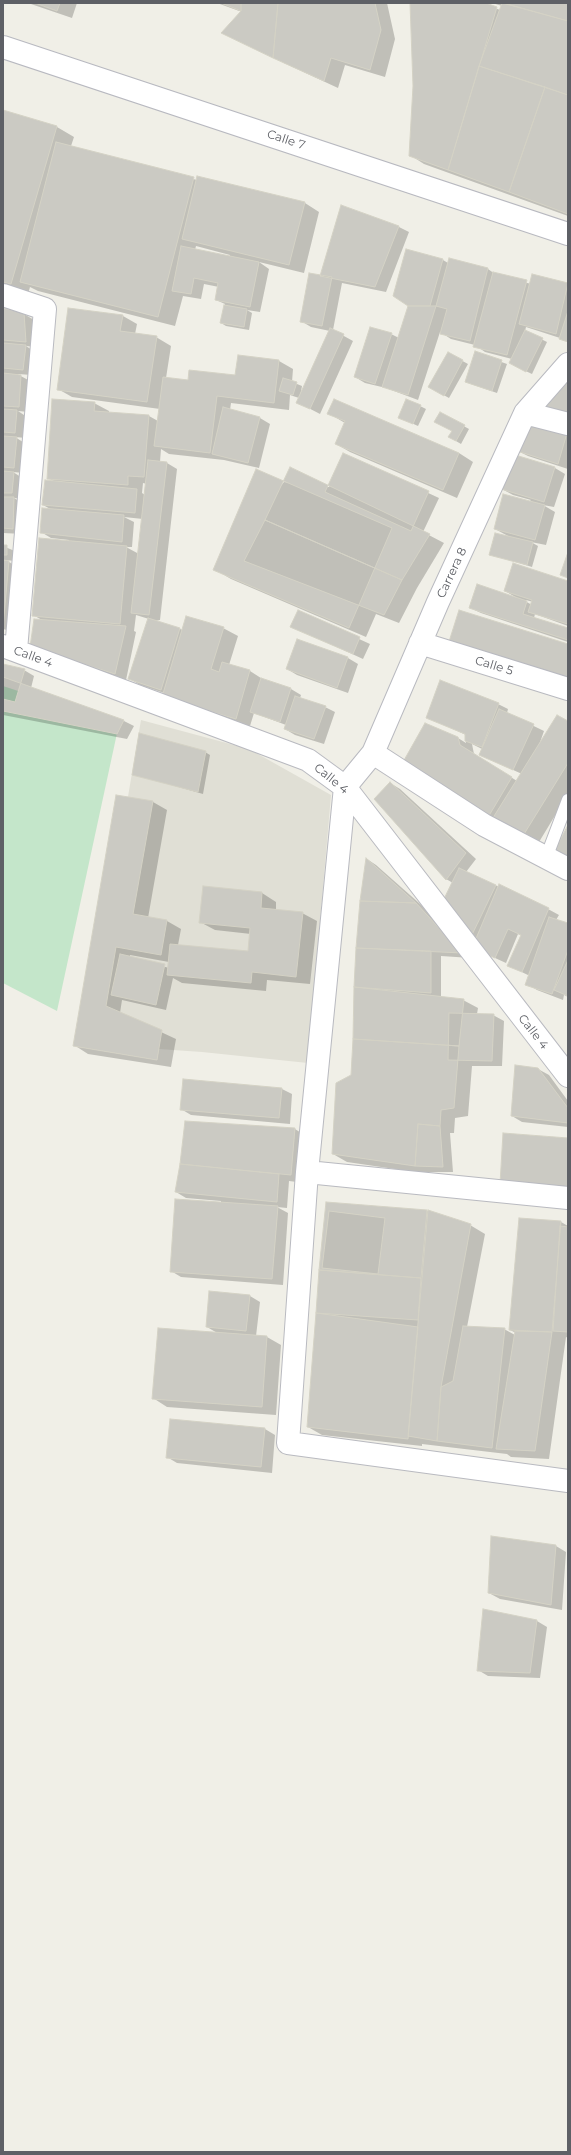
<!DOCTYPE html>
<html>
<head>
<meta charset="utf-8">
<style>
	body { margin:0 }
	#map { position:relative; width:571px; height:2155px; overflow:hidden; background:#f0efe7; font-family:Montserrat,sans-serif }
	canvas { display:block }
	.frame { position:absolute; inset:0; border:4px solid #5e6066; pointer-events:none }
</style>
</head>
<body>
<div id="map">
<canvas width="571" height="2155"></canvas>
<div class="frame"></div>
</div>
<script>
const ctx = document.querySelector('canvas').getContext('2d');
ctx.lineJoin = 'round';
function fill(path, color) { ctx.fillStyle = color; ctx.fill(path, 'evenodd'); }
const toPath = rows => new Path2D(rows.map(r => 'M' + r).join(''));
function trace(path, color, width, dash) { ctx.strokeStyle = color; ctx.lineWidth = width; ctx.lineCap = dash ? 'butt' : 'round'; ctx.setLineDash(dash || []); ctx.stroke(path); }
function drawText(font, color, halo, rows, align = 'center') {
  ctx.font = font + ' Montserrat,sans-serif'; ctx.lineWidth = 3; ctx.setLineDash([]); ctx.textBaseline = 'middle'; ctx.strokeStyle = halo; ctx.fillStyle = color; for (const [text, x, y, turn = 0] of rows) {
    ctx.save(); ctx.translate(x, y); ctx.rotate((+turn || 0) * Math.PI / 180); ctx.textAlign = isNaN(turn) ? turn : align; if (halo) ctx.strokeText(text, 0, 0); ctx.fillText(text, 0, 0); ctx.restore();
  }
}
const education = toPath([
	[141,720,249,749,331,795,308,1063,202,1052,86,1044]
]);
const green = toPath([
	[3,686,119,724,57,1011,3,983]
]);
const shadow = toPath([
	[28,3,77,3,72,18],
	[217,3,387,3,395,39,385,77,345,65,338,88,284,63,242,12],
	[411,3,483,3,500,10,502,6,492,3,568,3,568,216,424,164,410,155,414,86],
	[3,111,57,127,74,137,71,146,197,180,198,178,305,203,319,212,304,273,259,262,269,269,260,312,247,310,252,313,249,330,226,326,221,323,225,304,216,300,219,287,204,284,201,299,183,296,175,326,38,291,30,287,28,294,3,286],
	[196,246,230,255,229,257,195,250],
	[341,206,399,227,409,232,386,292,342,283,333,330,353,341,320,414,297,402,299,398,290,395,289,410,231,403,230,410,260,418,270,424,259,468,224,460,169,454,161,449,160,462,167,463,177,469,160,620,155,621,183,630,223,628,238,636,229,665,250,671,264,680,291,689,301,695,300,698,325,707,335,712,324,744,295,735,285,729,286,725,254,713,250,726,178,704,164,693,140,685,130,679,149,619,136,615,134,631,136,632,126,680,41,653,42,620,33,615,68,542,69,540,51,538,41,532,52,510,43,505,55,482,48,478,94,403,109,411,109,413,149,416,158,421,160,409,72,397,58,389,123,316,137,324,135,334,156,337,171,346,166,378,189,381,236,376,239,356,279,361,293,369,292,382,302,386,300,397,330,331,311,327,301,321,321,276],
	[143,483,147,484,145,495,142,493],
	[124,517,143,519,139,554,126,547,132,547,134,522],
	[443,260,448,263,449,260,488,269,495,274,531,284,533,275,568,284,568,342,560,338,526,327,525,331,547,342,532,374,515,366,512,359,485,352,475,345,451,339,440,332,418,400,386,388,365,383,355,377,391,334,399,338],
	[3,309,24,314,34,320,36,347,26,346,35,352,33,375,17,374,30,381,29,412,18,411,27,417,26,438,15,437,26,444,24,473,13,472,24,479,23,499,14,498,24,504,23,534,3,533],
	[448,353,468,364,449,398,429,387],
	[476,353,507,364,497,393,471,384],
	[420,406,426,409,418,426,400,418],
	[328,413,459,453,473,462,457,498,350,452,336,444,345,423],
	[440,413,469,429,461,444,449,437,453,431],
	[567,434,568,469,528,456,518,451],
	[344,454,439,498,423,532,444,543,417,588,399,623,376,614,366,637,231,579,214,569,284,482,329,487],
	[555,468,565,474,554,507,543,505,555,512,546,545,531,542,538,546,532,567,490,554,508,536,495,529,531,500,513,495,502,489],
	[3,546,17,552,17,561,3,560,3,561,9,562,19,568,14,632,3,629],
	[568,582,568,626,535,614,534,618,568,629,568,642,481,613,470,608,517,598,505,591],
	[526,600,533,602,532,605,525,601],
	[298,611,370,644,363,659,291,626],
	[298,640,348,658,358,664,348,693,297,675,287,669],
	[3,665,24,670,34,676,31,688,124,721,134,726,127,739,3,715],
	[498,704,508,709,507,713,544,731,538,748,568,722,568,794,536,847,405,762,458,738,466,743,466,735,427,717],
	[472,744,482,749,480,755,522,774,517,781,474,754],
	[205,752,210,755,203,794,133,774],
	[390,783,400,789,476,859,466,872,548,909,559,915,556,920,568,924,568,997,564,995,563,1000,537,990,527,984,530,976,509,966,522,936,518,934,506,963,473,948,453,883,446,879],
	[153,802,167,810,148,918,167,921,181,929,178,945,249,952,251,934,215,930,200,922,204,887,262,893,276,902,276,910,302,913,317,921,310,984,267,980,266,991,182,983,173,978,166,1010,122,1000,120,1013,176,1039,171,1067,88,1054,74,1045],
	[130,955,169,962,169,968,130,957],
	[367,859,376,865,427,910,471,958,441,956,441,998,463,1000,478,1008,477,1014,493,1015,504,1021,502,1066,472,1066,468,1116,455,1118,454,1133,450,1133,453,1172,429,1172,429,1174,347,1162,333,1154,352,1076,361,901],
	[538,1069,549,1075,568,1101,568,1127,522,1122,512,1116],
	[184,1080,282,1089,292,1094,290,1124,191,1115,181,1109],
	[295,1129,309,1138,305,1183,289,1181,287,1208,277,1207,288,1213,283,1285,181,1277,171,1271,221,1203,221,1201,186,1198,176,1192,181,1164],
	[327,1203,427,1211,470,1225,485,1234,467,1327,504,1329,515,1335,516,1333,510,1330,561,1222,568,1226,568,1338,566,1337,549,1459,511,1457,507,1454,422,1444,422,1446,322,1435,308,1427],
	[250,1296,260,1302,256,1336,267,1337,281,1345,276,1415,167,1407,153,1398,219,1334,207,1327],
	[170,1420,265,1429,275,1435,272,1473,177,1463,167,1457],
	[492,1538,556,1546,566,1552,562,1610,500,1599,489,1593],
	[484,1611,537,1621,547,1627,540,1678,488,1676,478,1670]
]);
const building = toPath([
	[35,3,60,3,57,11,35,3],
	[221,3,241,3,241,11,221,3],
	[241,3,278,3,273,58,221,33,241,11,241,3],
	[278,3,375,3,381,30,370,70,331,58,324,81,273,58,278,3],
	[410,3,486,3,497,7,448,170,409,156,413,86,410,3],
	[502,3,568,21,568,95,479,66,502,3],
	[505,3,568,3,568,21,511,5,505,3],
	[479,66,545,87,509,192,448,170,479,66],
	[545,87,568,95,568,214,509,192,545,87],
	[3,110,57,126,11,284,3,282,3,110],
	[56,142,194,177,158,317,20,282,56,142],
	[197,176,305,202,289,265,182,239,197,176],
	[341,205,399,226,375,287,320,276,341,205],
	[181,246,259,262,250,307,215,300,218,283,194,278,191,294,172,291,181,246],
	[406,249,443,259,430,306,408,306,393,296,406,249],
	[449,258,488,268,470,341,440,334,447,309,436,306,449,258],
	[493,272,527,280,507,355,473,347,493,272],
	[309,273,332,277,322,326,300,322,309,273],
	[532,274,568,283,556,334,519,324,532,274],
	[224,305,247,309,244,327,220,323,224,305],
	[408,306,436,306,408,395,382,387,408,306],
	[3,308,24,313,26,342,3,340,3,308],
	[68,308,123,315,120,331,157,336,147,402,57,390,68,308],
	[568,311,568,342,559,339,568,311],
	[370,327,392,333,375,384,354,377,370,327],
	[330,328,344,334,310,409,296,403,330,328],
	[525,330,543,338,526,372,509,363,525,330],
	[3,343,26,345,23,370,3,368,3,343],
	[475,351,502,360,492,391,465,382,475,351],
	[448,352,463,360,444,396,428,387,448,352],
	[238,355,279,360,274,403,217,396,210,453,154,446,163,377,188,380,189,370,235,375,238,355],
	[568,371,568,421,538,406,568,371],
	[3,373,21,375,19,407,3,406,3,373],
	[283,378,297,382,293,395,279,391,283,378],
	[52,399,95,402,94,411,149,415,144,477,128,476,128,485,47,479,52,399],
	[334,399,459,453,443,490,335,444,345,421,327,414,334,399],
	[406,399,421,405,413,424,398,418,406,399],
	[223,407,260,417,248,463,212,454,223,407],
	[3,409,17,410,15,433,3,432,3,409],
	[440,412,465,425,456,441,448,437,452,431,434,422,440,412],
	[526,420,567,433,558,464,517,451,526,420],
	[3,436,17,437,14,468,3,467,3,436],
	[343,453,429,491,411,531,325,492,343,453],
	[512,454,555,467,544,502,501,489,512,454],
	[148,460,167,462,149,615,131,613,148,460],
	[290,467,430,534,402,580,265,520,290,467],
	[256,469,392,528,349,628,213,570,256,469],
	[3,471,14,472,12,493,3,493,3,471],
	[45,480,137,489,135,513,42,505,45,480],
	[503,494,545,505,535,540,494,529,503,494],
	[3,497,14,497,13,529,3,528,3,497],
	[42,508,124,515,122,542,40,533,42,508],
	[265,520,402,580,384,615,244,561,265,520],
	[495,533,533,542,527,565,489,555,495,533],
	[39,538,127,546,120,624,32,616,39,538],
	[3,545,7,545,7,555,3,555,3,545],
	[568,552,568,578,560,575,568,552],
	[3,560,9,561,3,627,3,560],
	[513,563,568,581,568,624,528,612,532,600,504,591,513,563],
	[477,584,527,601,523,614,568,628,568,640,469,608,477,584],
	[298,610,360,637,353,654,290,627,298,610],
	[459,610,568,644,568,686,447,648,459,610],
	[186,616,224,627,211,669,219,672,222,662,250,670,236,719,162,697,186,616],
	[148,618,180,628,161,690,128,679,148,618],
	[34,619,126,626,115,674,30,647,34,619],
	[297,639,348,657,337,688,286,669,297,639],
	[3,664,25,669,15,702,3,699,3,664],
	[3,677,124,720,117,734,3,711,3,677],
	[261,678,291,688,280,722,250,712,261,678],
	[440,680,499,703,482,747,465,741,465,734,426,718,440,680],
	[295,696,326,706,314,739,284,729,295,696],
	[499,709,534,724,513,770,479,755,499,709],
	[557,715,568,721,568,763,521,839,491,821,557,715],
	[425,723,458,737,460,745,512,777,487,819,403,762,425,723],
	[139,733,206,751,198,792,132,775,139,733],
	[390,782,466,853,446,880,374,799,390,782],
	[116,795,153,801,133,914,167,920,161,955,116,947,106,1006,162,1030,157,1060,73,1046,116,795],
	[568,825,568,864,551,857,568,825],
	[366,858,416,903,360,901,366,858],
	[459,868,496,885,469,941,440,907,459,868],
	[499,884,549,908,522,972,507,966,521,935,508,929,495,958,472,948,499,884],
	[203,886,262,892,261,908,303,912,296,977,252,972,251,983,167,975,170,944,248,951,250,928,199,923,203,886],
	[360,901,416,903,462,953,356,948,360,901],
	[549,917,568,923,568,950,552,994,525,985,549,917],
	[356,948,431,951,431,993,354,987,356,948],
	[120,954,165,964,156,1005,111,995,120,954],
	[568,960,568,996,554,990,568,960],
	[354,987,464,999,459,1046,353,1039,354,987],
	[449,1013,494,1014,492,1061,448,1060,449,1013],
	[353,1039,459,1046,454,1108,441,1110,440,1126,418,1124,415,1166,332,1154,336,1083,351,1075,353,1039],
	[515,1065,538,1068,568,1108,568,1123,511,1116,515,1065],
	[183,1079,282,1088,279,1118,180,1110,183,1079],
	[185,1121,295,1128,291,1175,180,1164,185,1121],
	[418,1124,440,1126,443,1167,415,1166,418,1124],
	[503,1133,568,1138,568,1189,500,1184,503,1133],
	[180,1164,279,1174,277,1202,175,1192,180,1164],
	[175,1199,278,1206,272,1279,170,1272,175,1199],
	[326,1202,427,1210,421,1278,319,1270,326,1202],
	[428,1210,471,1224,441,1387,437,1441,408,1436,428,1210],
	[329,1211,385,1218,378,1274,322,1268,329,1211],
	[519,1218,561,1221,552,1332,509,1330,519,1218],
	[560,1226,568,1227,568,1332,553,1331,560,1226],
	[319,1270,421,1278,418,1320,316,1313,319,1270],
	[209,1291,250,1295,246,1331,206,1327,209,1291],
	[316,1313,418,1327,408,1439,307,1427,316,1313],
	[463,1326,505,1328,492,1448,437,1441,441,1387,453,1381,463,1326],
	[158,1328,267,1336,262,1407,152,1399,158,1328],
	[515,1331,552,1332,535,1451,496,1449,515,1331],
	[170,1419,265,1428,261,1467,166,1458,170,1419],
	[491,1536,556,1545,551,1605,488,1593,491,1536],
	[483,1609,537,1620,530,1673,477,1671,483,1609]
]);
const lane = toPath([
	[546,858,568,800]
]);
const street = toPath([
	[3,295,45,309,16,650],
	[568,364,525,413,438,602,373,753,345,787,307,1172,288,1443,568,1481],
	[525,413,568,424],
	[420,643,568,689],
	[3,646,308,760,345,787,568,1076],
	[373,753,484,825,568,869],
	[307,1172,568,1198]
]);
const secondary = toPath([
	[3,47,568,234]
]);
const streetNames = [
	["Calle 7",286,140,18],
	["Carrera 8",452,573,-65],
	["Calle 4",33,657,20],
	["Calle 5",494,666,17],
	["Calle 4",331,779,39],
	["Calle 4",533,1032,52]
];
fill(education, '#e0dfd5');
fill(green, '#c4e6ca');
fill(shadow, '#0003');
fill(building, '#cbcac3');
trace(building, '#d4d2c5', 1);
trace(lane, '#b9bac0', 14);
trace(street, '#b9bac0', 24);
trace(secondary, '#b8b9c0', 24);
trace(lane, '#fff', 12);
trace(street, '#fff', 22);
trace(secondary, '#fff', 22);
drawText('12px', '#5e6066', '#fff', streetNames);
</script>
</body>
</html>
